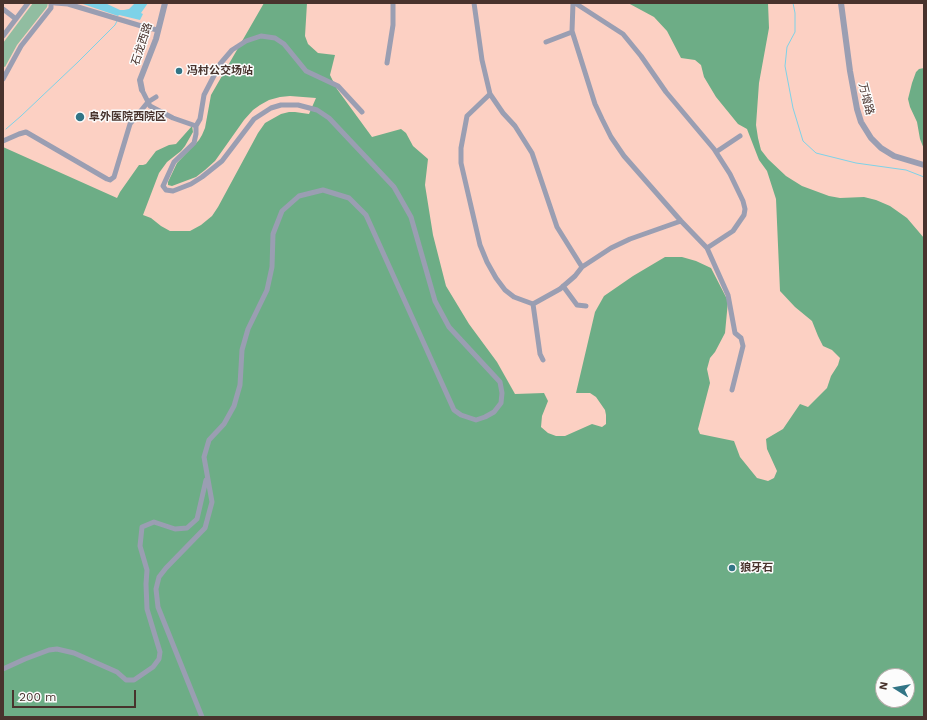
<!DOCTYPE html>
<html>
<head>
<meta charset="utf-8">
<style>
	body { margin:0 }
	#map { position:relative; width:927px; height:720px; overflow:hidden; background:#fcd0c3; font-family:"Work Sans",sans-serif }
	canvas { display:block }
	.frame { position:absolute; inset:0; border:4px solid #48332d; pointer-events:none }
	.north { position:absolute; left:875px; top:668px; width:40px; height:40px; box-sizing:border-box; background:#fcfcfc; border:1px solid #b4aca9; border-radius:50%; rotate:281deg; font-size:11px; font-weight:700; line-height:16px; text-align:center; color:#48332d }
	.north::after { content:''; display:block; margin:auto; width:14px; height:18px; background:#327586; clip-path:polygon(50% 0,100% 100%,50% 72%,0 100%) }
	.scale { position:absolute; left:12px; top:690px; width:124px; height:18px; box-sizing:border-box; border:2px solid #48332d; border-top:0; padding-left:5px; font-size:12px; line-height:14px; white-space:nowrap; color:#48332d; -webkit-text-stroke:3px #fcfcfc; paint-order:stroke }
</style>
</head>
<body>
<div id="map">
<canvas width="927" height="720"></canvas>
<div class="frame"></div>
<div class="north">N</div>
<div class="scale">200 m</div>
</div>
<script>
const ctx = document.querySelector('canvas').getContext('2d');
ctx.lineJoin = 'round';
function fill(path, color) { ctx.fillStyle = color; ctx.fill(path, 'evenodd'); }
const toPath = rows => new Path2D(rows.map(r => 'M' + r).join(''));
function trace(path, color, width, dash) { ctx.strokeStyle = color; ctx.lineWidth = width; ctx.lineCap = dash ? 'butt' : 'round'; ctx.setLineDash(dash || []); ctx.stroke(path); }
function drawText(font, color, halo, rows, align = 'center') {
  ctx.font = font + ' "Work Sans","Noto Sans SC",sans-serif'; ctx.lineWidth = 3; ctx.setLineDash([]); ctx.textBaseline = 'middle'; ctx.strokeStyle = halo; ctx.fillStyle = color; for (const [text, x, y, turn = 0] of rows) {
    ctx.save(); ctx.translate(x, y); ctx.rotate((+turn || 0) * Math.PI / 180); ctx.textAlign = isNaN(turn) ? turn : align; if (halo) ctx.strokeText(text, 0, 0); ctx.fillText(text, 0, 0); ctx.restore();
  }
}
const green = toPath([
	[33,3,48,3,47,7,17,45,5,67,3,66,3,43]
]);
const forest = toPath([
	[264,3,307,3,305,36,308,44,318,53,335,55,330,75,337,89,372,137,401,129,406,133,413,146,428,159,425,185,433,235,446,286,469,324,497,362,515,394,544,393,548,401,542,416,541,427,548,433,556,436,565,436,592,424,602,427,606,424,606,415,605,410,596,397,590,393,576,393,595,312,604,296,633,276,665,257,682,257,696,261,711,268,728,301,725,333,715,352,710,358,707,369,710,383,698,429,700,434,734,441,740,457,757,478,768,481,774,478,777,471,767,449,766,439,783,429,800,404,808,407,827,388,831,376,838,365,840,358,832,350,823,346,818,336,812,321,795,307,780,291,776,199,767,171,759,160,747,129,738,124,716,97,704,77,701,65,695,60,681,58,667,31,654,17,628,3,768,3,769,28,759,83,756,125,758,138,761,150,768,159,786,176,802,186,829,196,840,198,864,197,876,200,890,206,907,218,924,238,924,717,3,717,3,147,117,198,120,192,139,165,143,165,146,164,156,151,169,145,176,144,192,126,193,132,185,146,181,151,167,162,159,173,143,215,151,218,161,226,170,231,190,231,201,225,212,216,218,207,258,133,265,123,281,114,289,112,295,112,309,114,316,98,290,96,280,97,269,100,260,105,253,110,244,120,215,161,205,170,196,177,172,186,168,185,168,182,177,163,199,140,202,135,205,128,211,95],
	[883,676,907,676,907,700,883,700],
	[924,68,924,149,920,139,917,122,910,107,908,99,912,83,916,72,919,69]
]);
const water = toPath([
	[80,3,105,3,120,10,124,10,129,9,135,3,148,3,141,13,143,14,140,20,119,15,118,16]
]);
const stream = toPath([
	[793,3,795,13,795,32,787,47,785,66,793,108,803,141,816,153,856,163,906,170,924,177],
	[6,129,21,116,78,62,115,25,117,21]
]);
const minor = toPath([
	[55,3,68,4,148,28,158,30],
	[474,3,482,60,490,94,503,113,515,126,532,153,557,227,582,267],
	[573,3,572,31,595,104,602,119,611,137,624,156,681,221,707,248,728,295,735,333,741,338,743,346,732,390],
	[575,3,623,34,641,56,666,92,714,149,730,174,743,201,745,209,744,215,733,231,707,248],
	[3,9,16,19],
	[3,36,28,3],
	[546,42,572,32],
	[387,63,393,25,393,3],
	[3,79,21,46,51,8,51,3],
	[142,90,150,106,173,118,196,126,196,134,194,143,174,162,163,186,166,190,173,191,191,184,202,177,222,161,254,119,271,108,281,105,298,105,317,110,329,118,394,187,411,217,435,301,449,327,500,382,502,393,501,403,494,412,485,417,476,420,461,415,454,410,366,215,349,198,323,190,299,196,282,211,273,234,272,267,267,290,248,329,242,350,240,385,234,406,224,424,209,440,204,457,212,502,205,528,166,568,159,577,156,589,158,607,202,717],
	[490,94,467,116,461,148,461,163,480,245,487,262,496,278,505,290,514,297,533,304,560,289,575,276,582,267,611,248,630,239,681,221],
	[196,126,200,119,204,95,220,64,232,50,246,41,261,36,275,38,284,44,306,71,338,86,362,112],
	[3,141,19,134,26,132,107,179,110,180,114,177,130,124,148,102,156,97],
	[716,152,740,136],
	[563,286,577,305,586,306],
	[533,304,540,354,543,360],
	[3,669,25,659,49,650,57,649,74,653,117,672,126,680,134,680,153,667,159,659,160,652,147,609,146,584,147,570,140,546,142,527,154,522,175,529,187,528,197,519,206,480]
]);
const tertiary = toPath([
	[841,3,850,71,857,109,861,122,871,138,881,148,894,156,924,165],
	[142,90,140,80,156,39,165,3]
]);
const markers = [
	[179,71,4,"#327586"],
	[80,117,5,"#327586"],
	[732,568,4,"#327586"]
];
const streetNames = [
	["石龙西路",142,44,-72],
	["万增路",866,99,76]
];
const poiNames = [
	["冯村公交场站",187,71],
	["阜外医院西院区",89,117],
	["狼牙石",740,568]
];
fill(green, '#91bda1');
fill(forest, '#6dad86');
fill(water, '#7dd2e8');
trace(stream, '#7dd2e8', 1);
trace(minor, '#9a9eb2', 5);
trace(tertiary, '#9a9eb2', 6);
for (const [x, y, r, color] of markers) { const dot = new Path2D(); dot.arc(x, y, r, 0, 2 * Math.PI); ctx.fillStyle = color; ctx.fill(dot); trace(dot, '#fcfcfc', 1.5); }
drawText('11px', '#48332d', '#fcfcfc', streetNames);
drawText('bold 11px', '#48332d', '#fcfcfc', poiNames, 'left');
</script>
</body>
</html>
